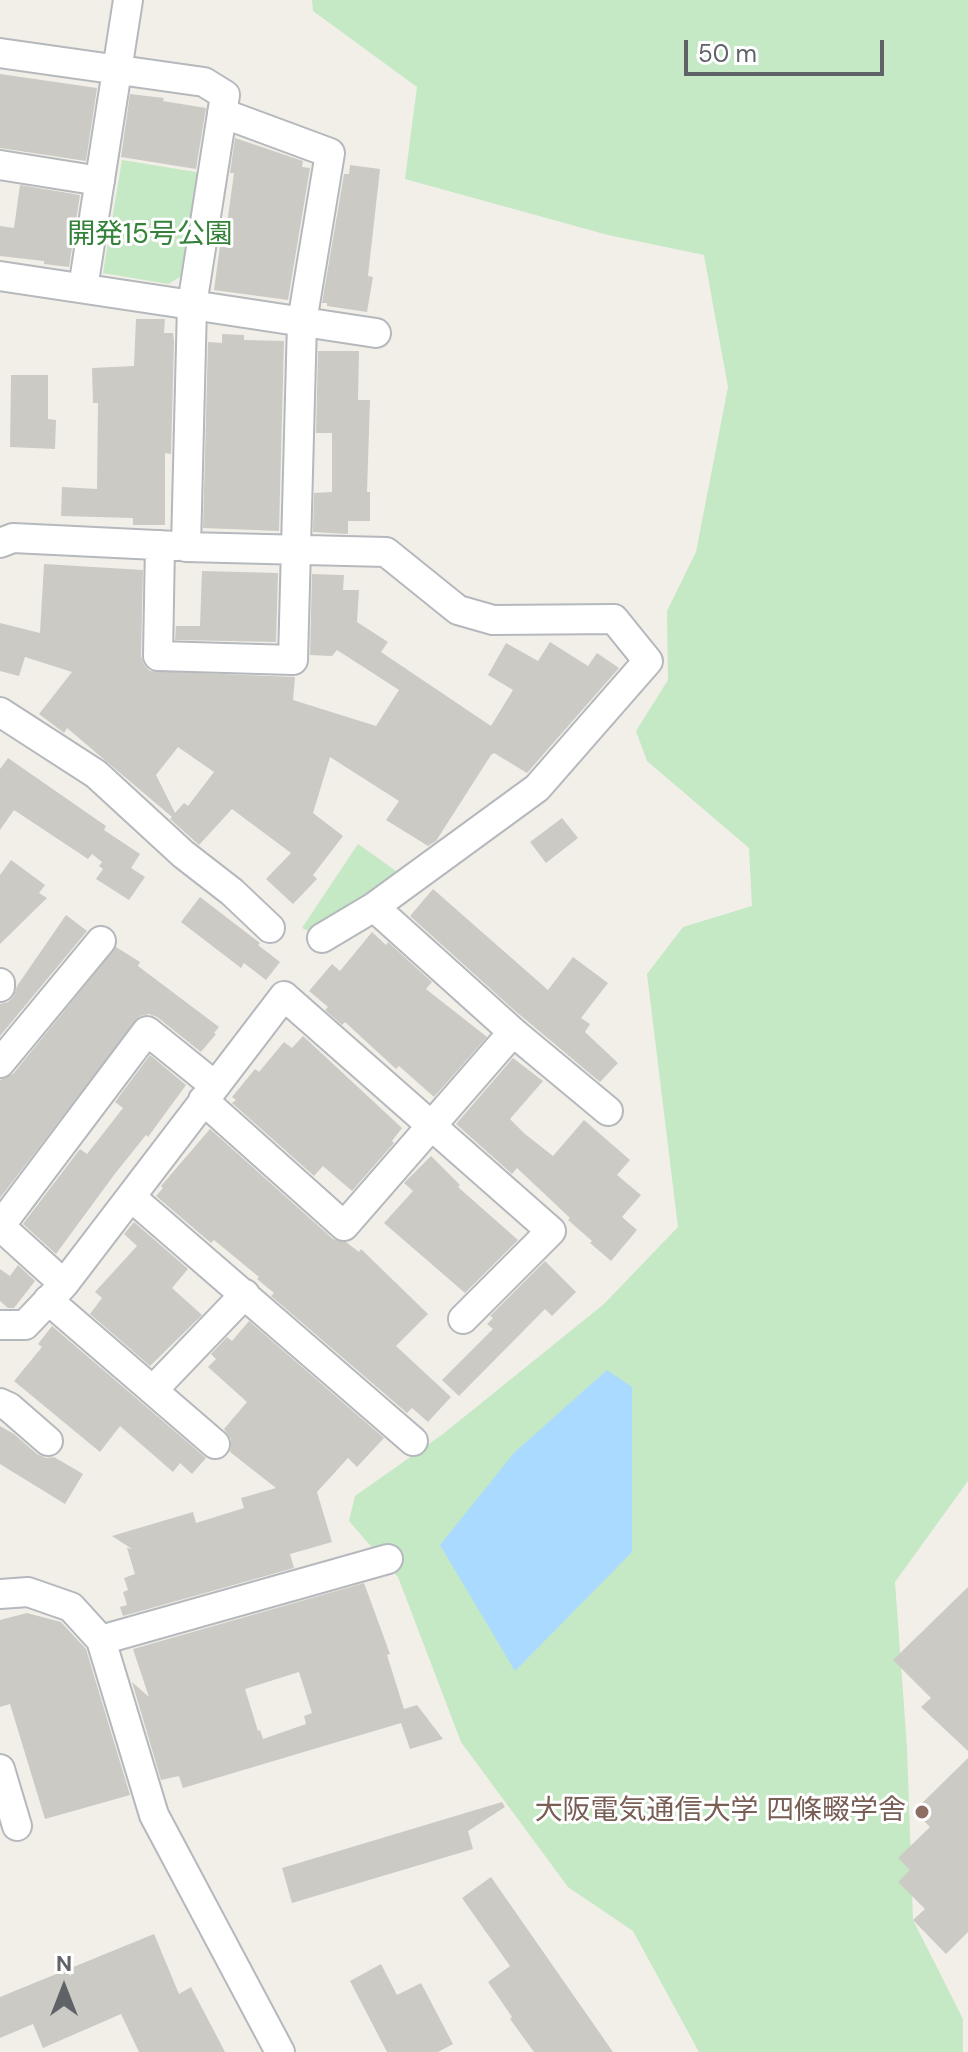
<!DOCTYPE html>
<html>
<head>
<meta charset="utf-8">
<style>
	body { margin:0 }
	#map { position:relative; width:968px; height:2052px; overflow:hidden; background:#f1efe8; font-family:"DM Sans",sans-serif }
	canvas { display:block }
	.north { position:absolute; left:24px; top:1948px; width:80px; height:80px; -webkit-text-stroke:6px #fff; paint-order:stroke; rotate:0deg; font-size:22px; font-weight:700; line-height:32px; text-align:center; color:#5f6368 }
	.north::after { content:''; display:block; margin:auto; width:28px; height:36px; background:#5f6368; clip-path:polygon(50% 0,100% 100%,50% 72%,0 100%) }
	.scale { position:absolute; left:684px; top:40px; width:200px; height:36px; box-sizing:border-box; border:4px solid #5f6368; border-top:0; padding-left:10px; font-size:24px; line-height:28px; white-space:nowrap; color:#5f6368; -webkit-text-stroke:6px #fff; paint-order:stroke }
</style>
</head>
<body>
<div id="map">
<canvas width="968" height="2052"></canvas>
<div class="north">N</div>
<div class="scale">50 m</div>
</div>
<script>
const ctx = document.querySelector('canvas').getContext('2d');
ctx.lineJoin = 'round';
function fill(path, color) { ctx.fillStyle = color; ctx.fill(path, 'evenodd'); }
const toPath = rows => new Path2D(rows.map(r => 'M' + r).join(''));
function trace(path, color, width, dash) { ctx.strokeStyle = color; ctx.lineWidth = width; ctx.lineCap = dash ? 'butt' : 'round'; ctx.setLineDash(dash || []); ctx.stroke(path); }
function drawText(font, color, halo, rows, align = 'center') {
  ctx.font = font + ' "DM Sans","Noto Sans JP",sans-serif'; ctx.lineWidth = 6; ctx.setLineDash([]); ctx.textBaseline = 'middle'; ctx.strokeStyle = halo; ctx.fillStyle = color; for (const [text, x, y, turn = 0] of rows) {
    ctx.save(); ctx.translate(x, y); ctx.rotate((+turn || 0) * Math.PI / 180); ctx.textAlign = isNaN(turn) ? turn : align; if (halo) ctx.strokeText(text, 0, 0); ctx.fillText(text, 0, 0); ctx.restore();
  }
}
const green = toPath([
	[312,0,968,0,968,1481,895,1582,907,1748,913,1920,963,2019,963,2052,699,2052,633,1931,568,1887,461,1742,398,1577,349,1521,355,1496,443,1434,604,1304,678,1227,647,974,683,927,752,906,749,848,647,761,636,731,668,680,667,611,696,552,728,387,704,255,608,235,405,179,417,87,313,11],
	[122,160,202,173,185,274,168,284,103,273],
	[358,844,399,873,314,933,302,928]
]);
const water = toPath([
	[607,1370,632,1387,632,1552,515,1671,440,1545,514,1453]
]);
const building = toPath([
	[0,74,97,88,86,161,0,148],
	[130,94,164,98,163,101,206,108,196,169,121,157],
	[235,138,303,161,302,167,310,168,288,300,214,290,223,223,227,224,234,173,230,173],
	[350,165,380,169,368,276,373,277,367,312,327,306,327,303,322,303,344,174,349,174],
	[20,185,80,195,69,267,44,264,44,261,0,256,0,226,14,228],
	[136,319,165,319,164,333,173,333,174,341,171,454,165,453,165,525,133,525,133,518,61,516,62,487,97,489,98,403,93,403,92,368,134,366],
	[222,334,244,335,244,340,284,341,279,531,203,528,208,342,222,343],
	[318,351,359,351,358,400,370,400,367,492,370,492,370,521,348,521,348,534,313,532,314,493,332,492,332,433,316,433],
	[11,375,48,375,48,419,56,420,55,449,10,447],
	[44,564,143,570,141,656,144,665,150,671,295,677,293,700,376,726,399,690,337,650,332,656,310,655,312,574,344,575,343,590,359,590,357,622,388,642,381,652,491,726,513,690,488,675,506,643,538,661,550,642,588,666,597,653,619,668,527,773,494,753,491,755,436,841,428,846,386,820,399,801,330,757,313,813,343,836,313,875,317,879,293,904,266,879,291,853,232,809,199,845,170,819,172,817,67,728,64,733,39,714,72,672,25,657,19,676,0,671,0,623,40,633],
	[178,747,214,772,188,806,184,803,175,813,156,775],
	[202,571,278,573,276,642,175,640,176,626,200,626],
	[8,758,106,826,104,830,140,854,131,868,145,877,129,900,96,879,103,869,99,866,102,862,92,854,88,859,14,810,0,830,0,769],
	[562,818,578,838,546,863,530,842],
	[11,860,45,885,39,893,47,898,0,944,0,875],
	[433,889,548,990,573,957,608,983,581,1018,590,1024,585,1032,618,1063,600,1082,514,1010,410,916],
	[200,897,260,943,258,945,280,962,266,980,244,963,241,968,181,922],
	[66,915,87,931,0,1036,0,1004,8,1002,14,996,17,986],
	[372,932,386,945,388,942,432,982,426,989,487,1037,434,1097,399,1066,396,1069,345,1022,342,1025,325,1010,328,1007,309,991,332,964,340,971],
	[116,947,140,962,138,966,219,1027,214,1033,216,1034,201,1052,157,1017,149,1014,140,1016,0,1198,0,1080,13,1074],
	[303,1036,402,1128,392,1141,394,1143,352,1191,323,1166,314,1176,232,1103,236,1100,232,1097,255,1069,259,1072,284,1042,292,1048],
	[150,1055,186,1085,148,1137,146,1135,114,1175,56,1254,23,1224,80,1149,87,1154,123,1108,115,1102],
	[513,1058,543,1081,510,1119,525,1134,553,1156,584,1120,630,1160,617,1175,641,1195,622,1217,637,1230,611,1261,590,1243,592,1241,568,1220,570,1218,517,1168,512,1174,456,1124],
	[210,1129,333,1239,346,1242,359,1252,361,1249,428,1314,396,1346,451,1397,428,1422,412,1408,407,1413,271,1296,274,1293,257,1279,259,1277,214,1240,211,1243,156,1196,163,1188,161,1186],
	[431,1156,460,1185,458,1187,518,1240,465,1293,384,1223,413,1191,404,1183],
	[134,1222,188,1269,172,1288,202,1315,150,1366,90,1314,102,1298,95,1292,137,1246,124,1234],
	[545,1261,576,1292,552,1316,545,1309,459,1396,442,1380,493,1329,487,1324,493,1318,490,1316],
	[18,1265,35,1281,14,1308,8,1308,0,1301,0,1269,10,1276],
	[249,1321,384,1438,357,1467,348,1458,317,1492,332,1542,290,1554,294,1568,123,1616,120,1607,127,1605,123,1592,128,1590,124,1578,135,1574,127,1548,132,1549,112,1536,193,1512,196,1523,244,1508,241,1498,276,1488,230,1452,231,1439,224,1429,247,1402,208,1367,216,1359,211,1354,227,1337,232,1341],
	[52,1326,206,1458,192,1474,180,1463,173,1472,120,1426,100,1452,14,1381,42,1347,38,1344],
	[0,1426,14,1434,37,1454,46,1458,54,1457,83,1474,65,1504,0,1464],
	[364,1583,390,1654,387,1655,404,1709,417,1705,443,1739,410,1749,401,1723,183,1788,179,1776,161,1780,132,1682,149,1697,133,1649],
	[299,1672,312,1713,304,1716,306,1724,263,1739,260,1730,258,1731,245,1689],
	[968,1587,968,1751,921,1707,931,1698,893,1660],
	[27,1613,61,1622,86,1649,130,1795,45,1819,10,1704,0,1707,0,1620],
	[968,1758,968,1932,946,1954,913,1920,925,1909,898,1882,910,1870,898,1858,930,1827,914,1811],
	[502,1802,505,1807,468,1831,473,1849,292,1903,282,1868],
	[491,1877,613,2052,534,2052,510,2019,512,2017,488,1982,510,1966,462,1898],
	[154,1934,179,1994,191,1987,225,2052,139,2052,121,2014,43,2048,33,2024,0,2038,0,1997],
	[381,1964,397,1995,421,1983,453,2044,438,2052,387,2052,350,1981]
]);
const minor = toPath([
	[0,53,204,82,225,95,192,305,376,333],
	[0,165,100,181],
	[0,276,192,305,186,547,386,552,458,610,493,620,614,619,648,661,537,788,374,907,322,938],
	[83,288,128,0],
	[0,543,13,538,177,546],
	[160,545,158,656,293,660,302,322,330,153,222,113],
	[0,712,96,774,183,854,232,892,270,928],
	[374,907,513,1032,608,1111],
	[0,983,0,987],
	[0,1063,101,941],
	[203,1100,344,1226,513,1032],
	[131,1197,413,1441],
	[0,1226,147,1031,214,1085],
	[0,1226,64,1284],
	[48,1300,215,1444],
	[0,1325,25,1325,64,1284,284,996,551,1231,463,1319],
	[153,1390,245,1294],
	[0,1403,9,1407,48,1441],
	[0,1594,28,1592,71,1607,101,1640,154,1815,280,2052],
	[101,1640,388,1559],
	[0,1769,17,1826]
]);
const markers = [
	[922,1812,8,"#8d6e63"]
];
const parkNames = [
	["開発15号公園",150,236]
];
const educationNames = [
	["大阪電気通信大学 四條畷学舎",906,1812]
];
fill(green, '#c5e8c5');
fill(water, '#aadaff');
fill(building, '#cccac5');
trace(minor, '#b5b8bc', 32);
trace(minor, '#fff', 28);
for (const [x, y, r, color] of markers) { const dot = new Path2D(); dot.arc(x, y, r, 0, 2 * Math.PI); ctx.fillStyle = color; ctx.fill(dot); trace(dot, '#fff', 3); }
drawText('28px', '#348238', '#fff', parkNames);
drawText('28px', '#785e54', '#fff', educationNames, 'right');
</script>
</body>
</html>
